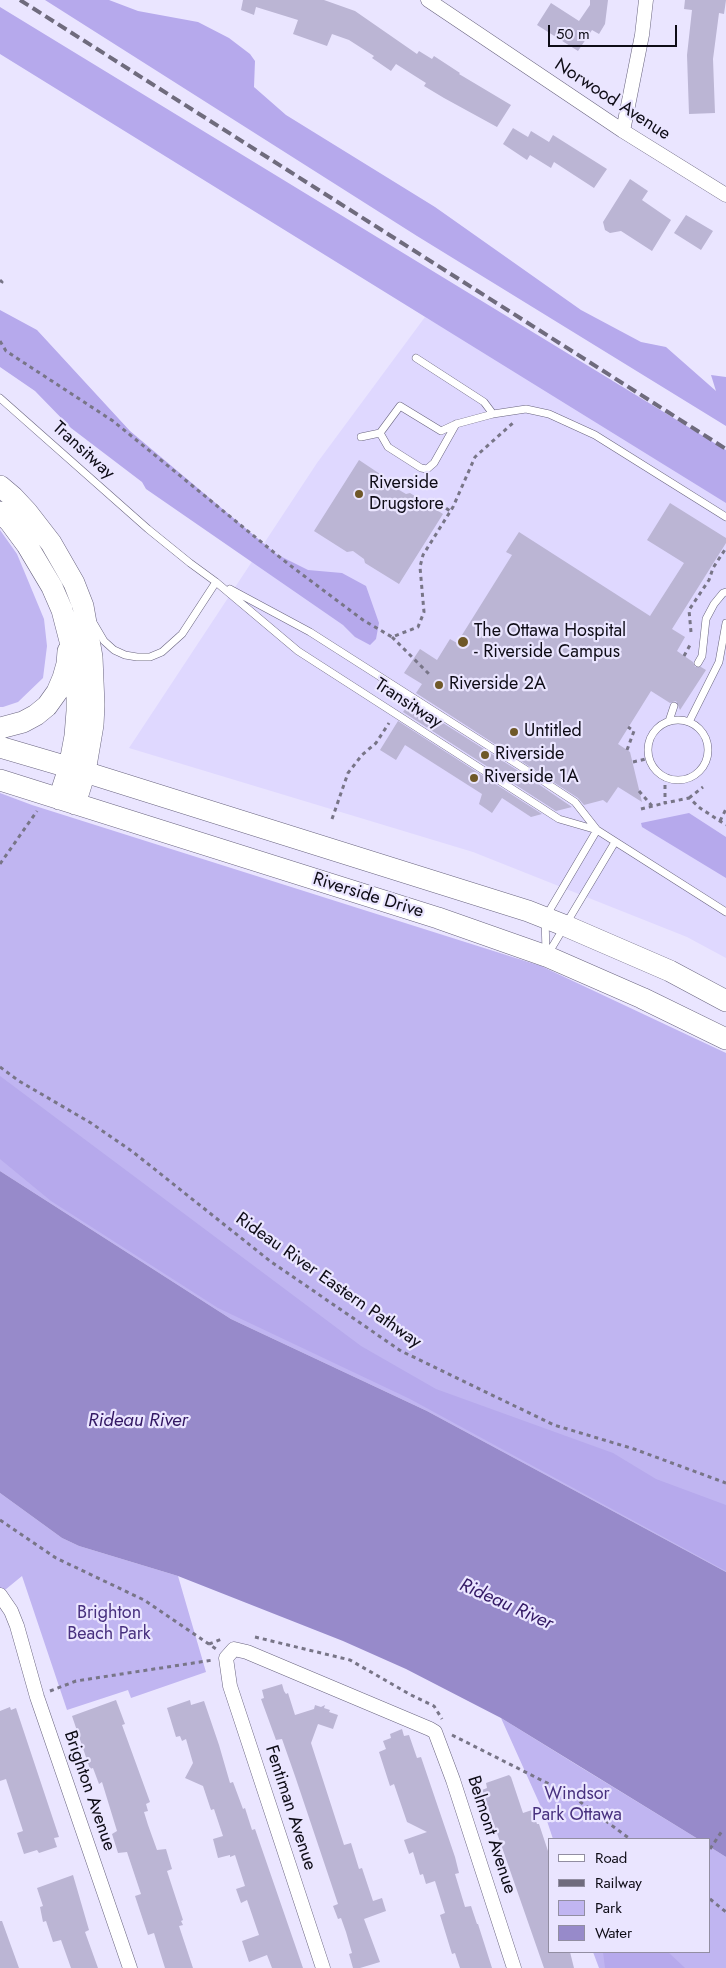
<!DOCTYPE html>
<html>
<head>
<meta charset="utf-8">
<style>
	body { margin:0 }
	#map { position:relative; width:726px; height:1968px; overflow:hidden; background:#eae5ff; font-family:Jost,sans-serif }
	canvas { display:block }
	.legend { position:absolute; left:548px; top:1838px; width:162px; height:115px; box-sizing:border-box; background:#eae5ff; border:1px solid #928ea2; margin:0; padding:6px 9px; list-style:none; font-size:15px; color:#0e0c16 }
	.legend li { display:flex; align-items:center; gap:10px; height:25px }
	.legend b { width:25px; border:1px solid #928ea2 }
	.scale { position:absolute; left:548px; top:25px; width:129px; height:22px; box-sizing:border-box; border:2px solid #0e0c16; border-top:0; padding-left:6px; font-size:15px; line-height:18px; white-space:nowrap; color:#0e0c16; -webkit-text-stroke:4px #eae5ff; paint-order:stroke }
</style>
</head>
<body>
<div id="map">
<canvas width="726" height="1968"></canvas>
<ul class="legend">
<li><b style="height:6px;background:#fff"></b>Road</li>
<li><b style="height:6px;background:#6f6b7d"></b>Railway</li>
<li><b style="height:14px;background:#c0b5f1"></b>Park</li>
<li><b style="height:14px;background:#978aca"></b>Water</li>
</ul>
<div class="scale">50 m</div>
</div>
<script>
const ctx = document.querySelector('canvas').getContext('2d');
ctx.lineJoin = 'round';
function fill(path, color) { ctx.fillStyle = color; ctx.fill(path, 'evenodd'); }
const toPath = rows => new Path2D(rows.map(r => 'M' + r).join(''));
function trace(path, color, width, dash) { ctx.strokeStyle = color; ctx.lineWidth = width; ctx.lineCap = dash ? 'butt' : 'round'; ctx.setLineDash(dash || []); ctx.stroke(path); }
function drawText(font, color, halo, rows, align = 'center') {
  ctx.font = font + ' Jost,sans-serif'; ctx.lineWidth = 4.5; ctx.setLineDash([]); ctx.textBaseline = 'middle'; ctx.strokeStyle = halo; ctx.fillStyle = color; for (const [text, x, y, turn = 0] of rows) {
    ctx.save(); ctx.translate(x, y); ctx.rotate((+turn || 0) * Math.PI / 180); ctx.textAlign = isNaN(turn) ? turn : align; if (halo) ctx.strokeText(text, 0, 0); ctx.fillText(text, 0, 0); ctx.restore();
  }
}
const built = toPath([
	[425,317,658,450,726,493,726,958,687,937,473,852,129,748,317,463]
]);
const green = toPath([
	[0,530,17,554,44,619,47,646,43,678,18,702,3,707,0,707],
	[0,793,32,805,541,966,726,1053,726,1572,427,1411,231,1319,0,1171],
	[0,1493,62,1538,79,1546,178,1576,206,1672,131,1698,128,1690,67,1710,22,1576,0,1594],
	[501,1718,577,1765,698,1839,553,1839,546,1818],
	[710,1847,726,1857,726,1968,599,1968,593,1952,710,1952]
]);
const forest = toPath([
	[45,0,109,0,138,11,198,22,229,38,250,54,255,61,254,87,286,115,435,207,581,310,641,342,666,347,716,391,711,375,726,377,726,426,417,236],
	[0,7,726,450,726,503,0,54],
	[0,310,37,330,130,431,276,554,308,570,342,573,366,586,379,623,376,639,370,645,355,637,343,625,146,489,142,482,71,428,35,391,0,367],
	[689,813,726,837,726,878,642,827,641,823],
	[0,1076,361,1346,436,1389,613,1453,656,1479,726,1505,726,1571,410,1399,218,1308,51,1201,0,1159],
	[603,1952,668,1952,685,1968,605,1968]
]);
const water = toPath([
	[0,1171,231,1319,427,1411,726,1572,726,1857,710,1847,710,1839,698,1839,501,1718,406,1669,343,1641,178,1576,79,1546,62,1538,0,1493]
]);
const building = toPath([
	[243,0,324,0,355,11,417,54,419,51,432,59,434,56,460,73,459,74,511,105,497,127,444,98,424,86,426,83,396,64,391,71,372,58,374,56,349,40,332,34,327,46,293,34,298,20,256,7,254,15,241,10],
	[590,0,608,0,605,24,599,34,592,30,578,51,537,25,551,3,579,21,590,5],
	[685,0,726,0,724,14,719,13,713,59,715,113,689,114,687,55,692,10,684,9],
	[513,128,528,137,531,131,549,142,553,135,607,169,594,188,554,162,551,168,530,155,527,160,503,144],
	[630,179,648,191,642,200,671,220,652,251,621,231,610,233,605,230,603,222],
	[686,215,713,231,701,250,674,233],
	[359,460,392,482,394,487,406,494,410,493,443,514,399,584,365,563,364,559,353,551,347,552,314,531],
	[670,503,726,538,726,543,672,629,685,637,677,651,693,662,695,667,701,667,706,670,680,710,676,701,670,703,651,691,618,744,630,752,642,802,618,787,607,803,603,800,584,805,578,798,416,693,422,684,404,673,420,649,437,660,450,639,457,643,512,555,506,552,519,532,650,616,684,563,647,540],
	[410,702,528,777,572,807,556,811,403,712],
	[398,721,542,814,531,817,502,798,492,813,479,804,482,794,405,745,396,760,380,750],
	[282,1684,284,1691,286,1694,288,1693,295,1715,314,1709,315,1705,321,1707,325,1705,324,1708,330,1710,329,1712,338,1715,333,1729,318,1724,311,1743,344,1845,351,1843,359,1869,362,1868,373,1901,382,1898,386,1911,364,1919,380,1962,360,1968,353,1968,349,1954,352,1953,346,1932,341,1918,338,1919,333,1906,338,1904,295,1776,282,1739,276,1740,261,1699,264,1698,262,1690],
	[116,1700,125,1724,122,1725,150,1802,146,1804,148,1811,144,1812,148,1825,157,1850,166,1849,172,1869,167,1871,183,1920,181,1921,183,1925,179,1926,193,1968,165,1968,154,1933,148,1935,135,1896,141,1894,127,1852,118,1853,112,1834,117,1831,102,1782,99,1784,93,1768,90,1769,72,1716],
	[190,1700,191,1705,204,1701,219,1745,230,1783,233,1782,243,1809,245,1808,252,1830,255,1829,303,1968,272,1968,267,1955,249,1962,242,1941,259,1935,247,1900,241,1903,236,1889,245,1886,235,1855,230,1857,230,1855,218,1858,213,1839,223,1836,214,1809,211,1810,203,1786,185,1778,193,1763,186,1739,182,1741,180,1736,176,1737,167,1708],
	[10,1707,11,1710,16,1708,59,1837,54,1838,57,1847,39,1853,37,1850,24,1854,17,1833,23,1831,6,1779,0,1781,0,1711],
	[402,1729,404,1736,409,1735,417,1758,421,1757,455,1857,459,1873,455,1874,465,1907,471,1906,477,1924,478,1924,492,1968,460,1968,455,1953,452,1954,440,1915,445,1913,435,1881,426,1884,423,1874,420,1875,413,1852,409,1854,404,1840,427,1832,407,1822,394,1784,390,1786,379,1752,386,1749,383,1741,391,1738,390,1734],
	[509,1775,511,1777,523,1813,532,1810,537,1824,539,1824,550,1857,550,1952,570,1952,574,1968,544,1968,482,1790,487,1788,486,1783],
	[73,1875,89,1930,85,1932,98,1968,71,1968,61,1940,53,1942,46,1921,43,1922,40,1907,43,1906,37,1888],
	[0,1921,2,1921,19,1968,0,1968]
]);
const path = toPath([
	[0,280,2,282,0,286],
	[0,341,6,351,113,421,287,563,363,620,392,637,418,627,424,612,420,567,423,555,453,507,475,457,514,422],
	[433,499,450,511],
	[691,632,689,610,709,580,713,568,726,548],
	[392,637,431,676],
	[684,656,690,645],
	[627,750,634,731,628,727],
	[633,762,650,758],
	[665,777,665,803,689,798,700,808,726,825],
	[639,791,652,806],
	[689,798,703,787],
	[641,809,665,803],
	[332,819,348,773,362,755,376,743,389,723],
	[720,821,726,809],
	[0,864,37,811],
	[0,1067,19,1081,91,1123,133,1152,270,1261,401,1351,554,1425,634,1449,726,1483],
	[0,1520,56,1558,144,1600,216,1649],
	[255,1637,350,1660,411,1695,434,1706,442,1719],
	[209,1644,222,1639],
	[50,1691,76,1681,213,1660],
	[452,1735,553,1786,575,1798,630,1839],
	[710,1849,722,1831],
	[710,1899,726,1912]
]);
const lane = toPath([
	[416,358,484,402,493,414],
	[0,398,148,529,190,563,216,582,298,651,559,819,597,830],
	[380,433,388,447,421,468,427,469,434,463,456,424],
	[361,437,380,433,400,406,441,431,456,424,493,414,526,409,549,414,595,435,726,517],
	[230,589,310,632,531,773,575,802,597,830,726,912],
	[94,624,104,641,114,650,125,655,137,657,150,657,162,652,182,634,216,582],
	[698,663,702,656,706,619,714,604,723,593,726,592],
	'648 750a30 30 0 1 1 60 0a30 30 0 1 1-60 0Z',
	[669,721,674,706],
	[689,722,719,662,726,623],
	[546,952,545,918,597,830],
	[548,954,615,842]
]);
const street = toPath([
	[428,0,623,131,726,195],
	[623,131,642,35,646,0],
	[0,1595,11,1611,17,1626,37,1697,130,1968],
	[323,1968,230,1686,226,1658,234,1649,247,1652,430,1729,435,1732,453,1780,514,1968]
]);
const primary = toPath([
	[0,486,13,497,27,512,51,543,74,583,83,606,92,657,94,705,93,725,85,772,75,804],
	[0,512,10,522,27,545,52,587,62,610,77,668,77,711,75,736,69,768,59,799],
	[0,728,23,722,36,715,47,706,57,692,63,678,67,664,68,651],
	[0,747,85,772,528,911,566,926,670,971,726,1001],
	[0,780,438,918,546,956,642,998,726,1039]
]);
const rail = toPath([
	[20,0,726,449]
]);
const markers = [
	[359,494,5,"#6f5828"],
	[463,642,6,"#6f5828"],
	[439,685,5,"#6f5828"],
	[514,732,5,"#6f5828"],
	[485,755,5,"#6f5828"],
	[474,778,5,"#6f5828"]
];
const streetNames = [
	["Norwood Avenue",612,100,33],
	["Transitway",83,451,42],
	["Transitway",408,704,33],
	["Riverside Drive",368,896,17],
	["Rideau River Eastern Pathway",328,1281,35],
	["Brighton Avenue",89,1791,71],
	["Fentiman Avenue",290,1808,72],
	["Belmont Avenue",491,1835,72]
];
const poiNames = [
	["Riverside",369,484],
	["Drugstore",369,505],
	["The Ottawa Hospital",474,632],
	["- Riverside Campus",474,653],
	["Riverside 2A",449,685],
	["Untitled",524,732],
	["Riverside",495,755],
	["Riverside 1A",484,778]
];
const parkNames = [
	["Brighton",109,1614],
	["Beach Park",109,1635],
	["Windsor",577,1795],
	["Park Ottawa",577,1816]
];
const waterNames = [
	["Rideau River",138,1421],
	["Rideau River",506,1605,24]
];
fill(built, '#dfd8ff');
fill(green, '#c0b5f1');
fill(forest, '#b6a9ec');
fill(water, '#978aca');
fill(building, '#bbb5d4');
trace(lane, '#69647f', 8);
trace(street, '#69647f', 15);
trace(primary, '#69647f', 22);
trace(path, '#787587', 3, [4, 4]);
trace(lane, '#fff', 7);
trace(street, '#fff', 14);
trace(primary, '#fff', 21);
trace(rail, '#6f6b7d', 4, [10, 5]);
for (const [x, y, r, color] of markers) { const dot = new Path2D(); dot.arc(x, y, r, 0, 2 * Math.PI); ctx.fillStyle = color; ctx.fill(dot); trace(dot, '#eae5ff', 2); }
drawText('18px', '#0e0c16', '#eae5ff', streetNames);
drawText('18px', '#0e0c16', '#eae5ff', poiNames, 'left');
drawText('18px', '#48317f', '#eae5ff', parkNames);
drawText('italic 19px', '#331864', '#eae5ff', waterNames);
</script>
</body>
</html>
